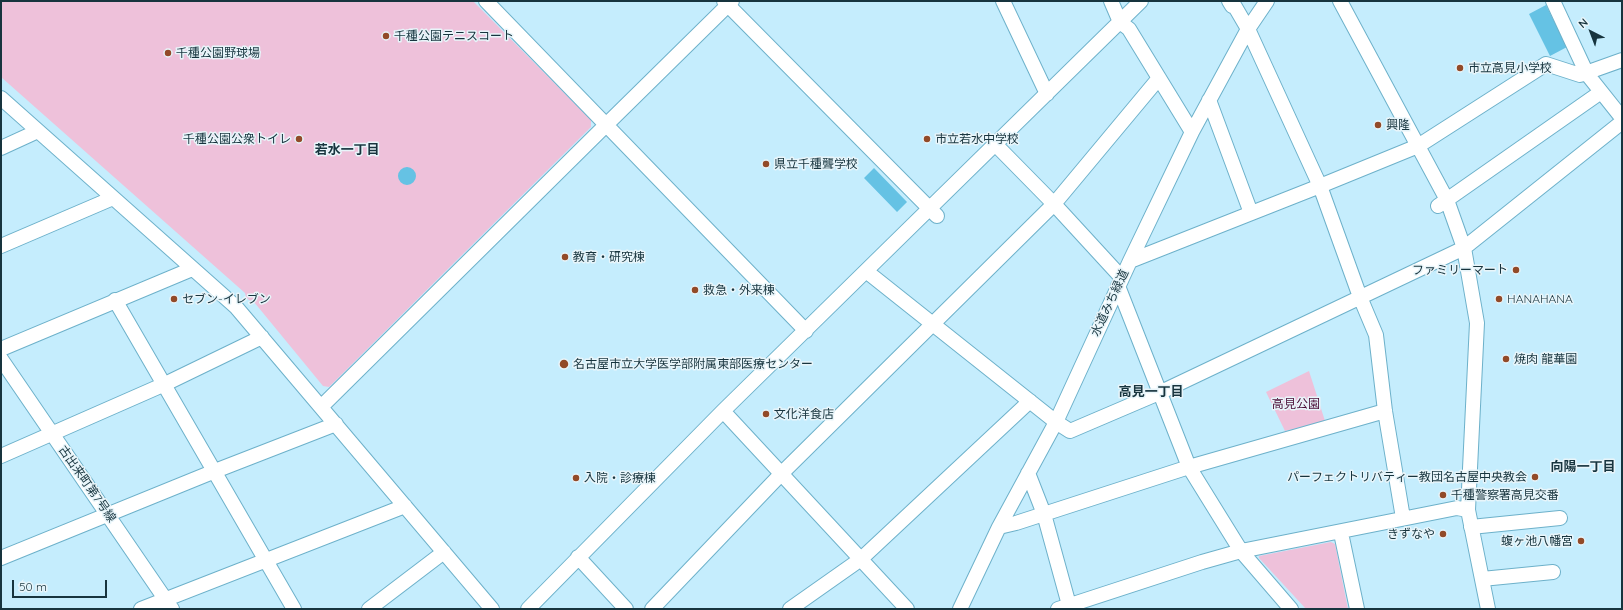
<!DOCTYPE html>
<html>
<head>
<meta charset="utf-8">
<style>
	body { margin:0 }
	#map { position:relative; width:1623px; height:610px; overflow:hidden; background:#c5edfd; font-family:Quicksand,sans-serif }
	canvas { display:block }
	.frame { position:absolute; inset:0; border:2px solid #17343e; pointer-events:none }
	.north { position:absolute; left:1571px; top:12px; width:40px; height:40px; -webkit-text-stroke:3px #e8f5fa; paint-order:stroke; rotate:318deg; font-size:11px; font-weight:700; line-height:16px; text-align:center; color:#17343e }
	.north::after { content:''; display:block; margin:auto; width:14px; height:18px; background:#17343e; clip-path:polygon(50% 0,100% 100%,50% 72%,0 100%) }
	.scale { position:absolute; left:12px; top:580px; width:95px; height:18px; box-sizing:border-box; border:2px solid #17343e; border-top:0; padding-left:5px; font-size:12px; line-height:14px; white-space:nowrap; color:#17343e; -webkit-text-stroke:3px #e8f5fa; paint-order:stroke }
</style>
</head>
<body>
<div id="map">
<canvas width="1623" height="610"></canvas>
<div class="frame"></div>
<div class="north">N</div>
<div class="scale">50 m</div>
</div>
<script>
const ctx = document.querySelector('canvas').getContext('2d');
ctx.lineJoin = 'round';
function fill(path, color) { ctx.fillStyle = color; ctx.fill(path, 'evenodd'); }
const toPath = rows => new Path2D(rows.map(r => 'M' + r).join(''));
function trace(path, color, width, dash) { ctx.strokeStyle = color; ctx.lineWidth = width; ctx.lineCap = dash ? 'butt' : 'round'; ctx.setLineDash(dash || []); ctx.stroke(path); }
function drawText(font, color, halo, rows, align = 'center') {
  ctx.font = font + ' Quicksand,"Noto Sans JP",sans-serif'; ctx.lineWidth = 3; ctx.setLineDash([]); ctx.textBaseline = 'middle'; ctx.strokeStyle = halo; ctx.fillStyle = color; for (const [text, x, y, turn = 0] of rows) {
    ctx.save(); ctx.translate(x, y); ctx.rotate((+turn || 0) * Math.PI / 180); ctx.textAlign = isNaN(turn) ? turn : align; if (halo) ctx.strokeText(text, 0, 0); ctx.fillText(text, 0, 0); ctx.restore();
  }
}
const green = toPath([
	[1,1,473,1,591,120,591,127,329,387,323,386,254,302,249,300,246,297,245,293,1,77],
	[1309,371,1325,421,1285,431,1266,392],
	[1331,542,1335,544,1348,609,1306,609,1259,558,1259,556]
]);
const water = toPath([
	[1546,5,1567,47,1550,56,1529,14],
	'398 176a9 9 0 1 1 18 0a9 9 0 1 1-18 0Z',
	[874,168,907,202,897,212,864,178]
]);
const minor = toPath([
	[486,1,806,331],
	[724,1,937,216],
	[1003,1,1047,94],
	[1111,1,1120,22,1129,29,1192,132],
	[1229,1,1232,6,1234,5,1248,29,1320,186,1360,297,1376,335,1385,411,1403,518],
	[1340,1,1447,200,1464,248,1477,323,1468,510,1488,609],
	[1553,1,1587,74,1622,118],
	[1,98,236,307,492,609],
	[1209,100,1251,213],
	[995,144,1054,204,1122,278],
	[1,148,38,131],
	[1438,206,1601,92],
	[1,246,113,198],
	[1130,261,1320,186,1418,146,1546,64,1580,75,1622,60],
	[866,271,1056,422,1070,431,1159,393,1464,248,1622,122],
	[1118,286,1189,467,1241,551,1291,609],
	[115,300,294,609],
	[1,349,192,269],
	[1,359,172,609],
	[321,407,607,124,732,1],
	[723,411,907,609],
	[1,456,165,384,262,337],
	[1028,473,1044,514,1069,605],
	[999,527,1016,523,1189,467,1385,411],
	[1471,527,1560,518],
	[1341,533,1357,609],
	[578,557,626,609],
	[1,558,215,471,336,424],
	[1482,579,1553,572],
	[141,609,405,506],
	[369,609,444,552],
	[528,609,723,411,1141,1],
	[652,609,782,473,1054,204,1159,78],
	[790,609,861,559,1030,401],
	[960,609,999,527,1056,422,1130,261,1192,132,1248,29,1267,1],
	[1058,609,1202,562,1241,551,1457,508,1468,510]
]);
const markers = [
	[386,36,4,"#924a28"],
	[168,53,4,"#924a28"],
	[1460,68,4,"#924a28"],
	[1378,125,4,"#924a28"],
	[299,139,4,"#924a28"],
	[927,139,4,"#924a28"],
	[766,164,4,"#924a28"],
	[565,257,4,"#924a28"],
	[1516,270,4,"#924a28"],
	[695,290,4,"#924a28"],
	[174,299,4,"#924a28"],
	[1499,299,4,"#924a28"],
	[1506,359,4,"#924a28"],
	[564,364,5,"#924a28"],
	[766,414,4,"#924a28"],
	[1535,477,4,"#924a28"],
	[576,478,4,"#924a28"],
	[1443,495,4,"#924a28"],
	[1443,534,4,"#924a28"],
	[1581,541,4,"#924a28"]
];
const poiNames = [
	["千種公園テニスコート",394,36],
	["千種公園野球場",176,53],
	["市立高見小学校",1468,68],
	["興隆",1386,125],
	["千種公園公衆トイレ",291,139,"right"],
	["市立若水中学校",935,139],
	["県立千種聾学校",774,164],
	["教育・研究棟",573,257],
	["ファミリーマート",1508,270,"right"],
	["救急・外来棟",703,290],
	["セブン-イレブン",182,299],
	["HANAHANA",1507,299],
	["焼肉 龍華園",1514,359],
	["名古屋市立大学医学部附属東部医療センター",573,364],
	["文化洋食店",774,414],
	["パーフェクトリバティー教団名古屋中央教会",1527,477,"right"],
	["入院・診療棟",584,478],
	["千種警察署高見交番",1451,495],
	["きずなや",1435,534,"right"],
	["蝮ヶ池八幡宮",1573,541,"right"]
];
const streetNames = [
	["水道みち緑道",1110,303,-65],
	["古出来町第7号線",87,484,55]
];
const parkNames = [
	["高見公園",1296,404]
];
const neighbourhoodNames = [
	["若水一丁目",347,150],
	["高見一丁目",1151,392],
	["向陽一丁目",1583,467]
];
fill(green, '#eec1da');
fill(water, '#65c2e4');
trace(minor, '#6db1ca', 16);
trace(minor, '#fff', 14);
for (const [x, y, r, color] of markers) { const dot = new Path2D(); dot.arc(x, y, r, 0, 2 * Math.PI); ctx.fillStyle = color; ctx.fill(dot); trace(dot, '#e8f5fa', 1.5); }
drawText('12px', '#17343e', '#e8f5fa', poiNames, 'left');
drawText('12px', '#17343e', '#e8f5fa', streetNames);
drawText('12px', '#4a0a35', '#e8f5fa', parkNames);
drawText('bold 13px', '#17343e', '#e8f5fa', neighbourhoodNames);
</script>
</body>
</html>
